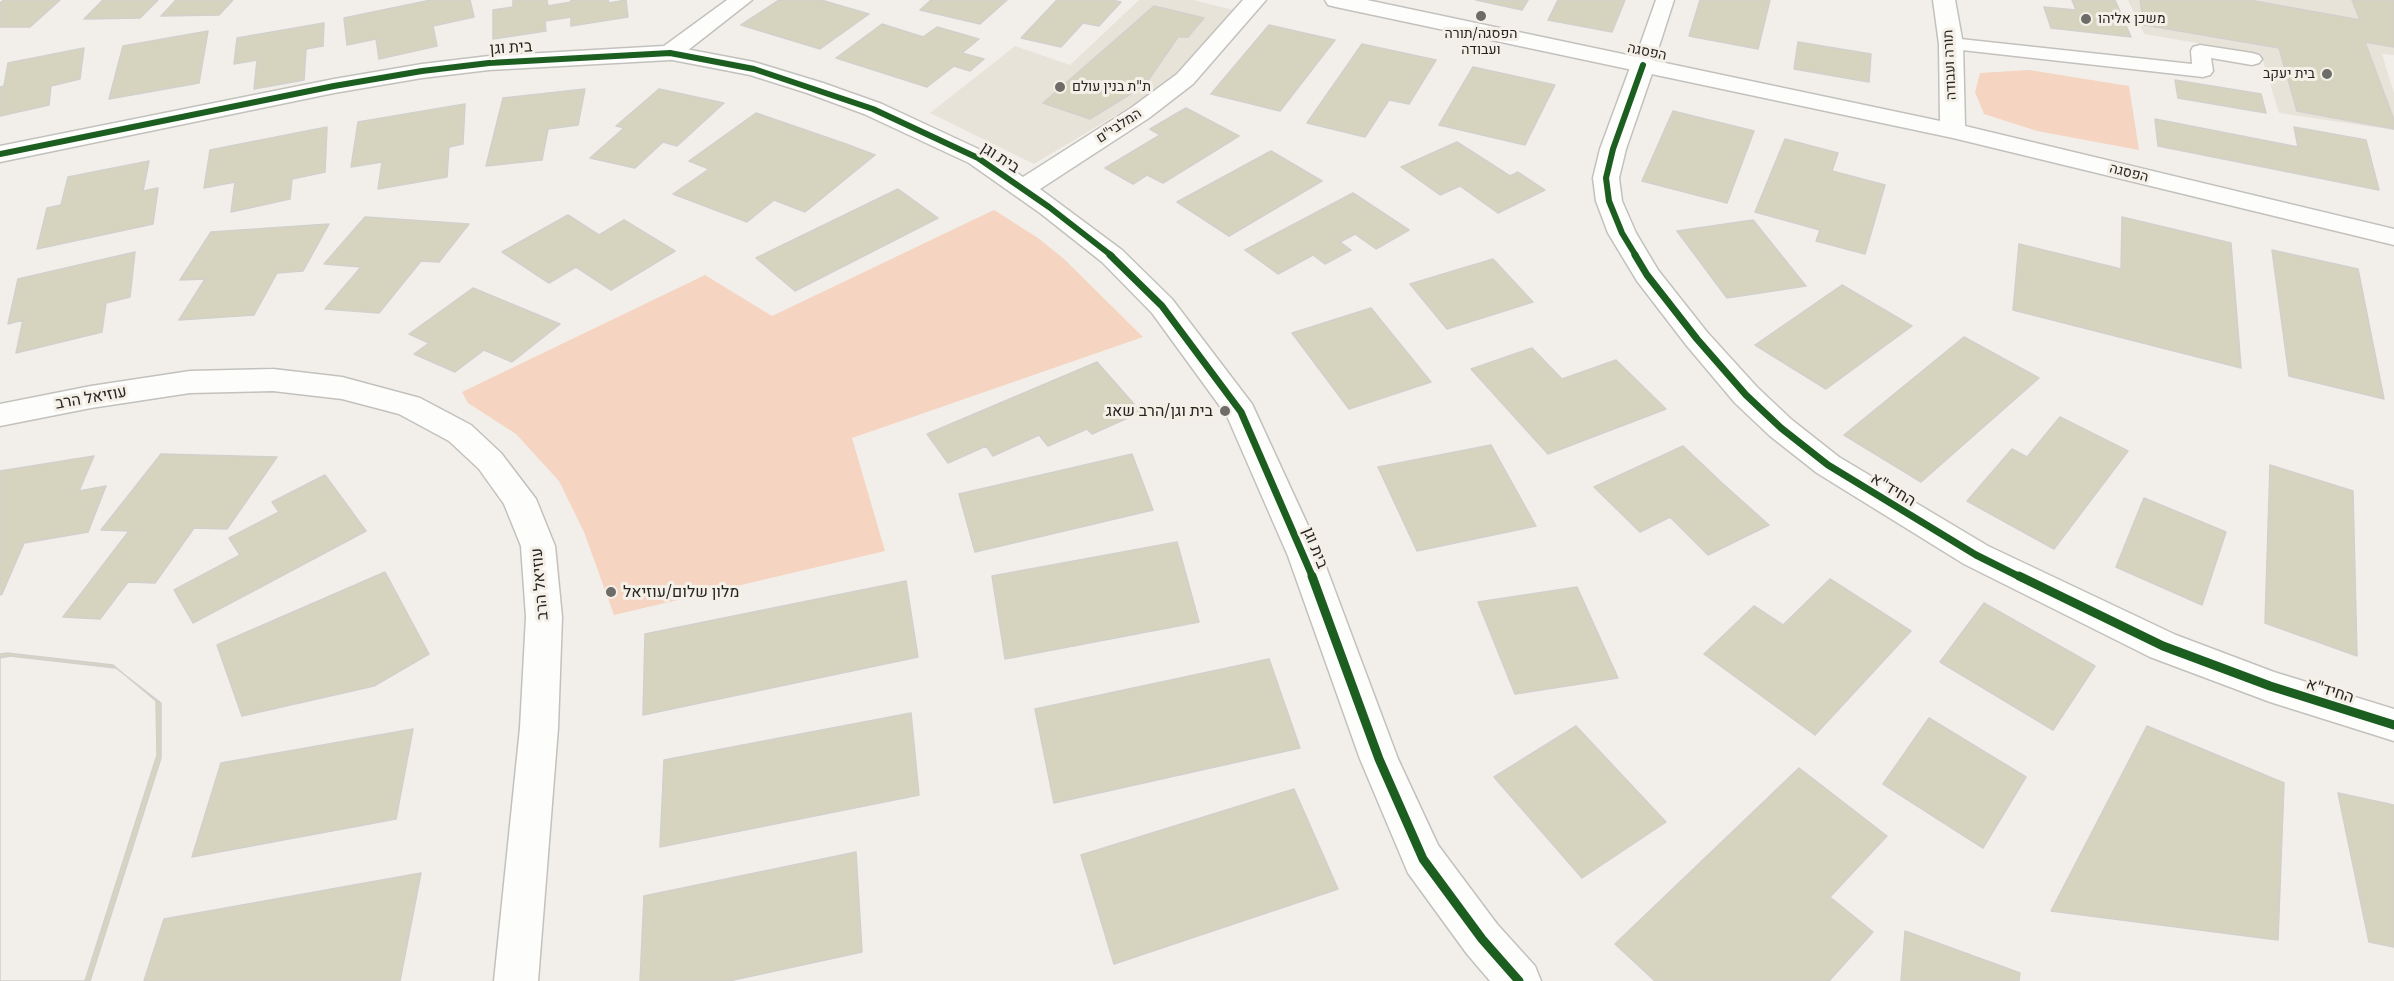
<!DOCTYPE html>
<html>
<head>
<meta charset="utf-8">
<style>
	body { margin:0 }
	canvas { display:block; background:#f2efea }
</style>
</head>
<body>
<canvas width="2394" height="981"></canvas>
<script>
const ctx = document.querySelector('canvas').getContext('2d');
ctx.lineJoin = 'round';
function fill(path, color) { ctx.fillStyle = color; ctx.fill(path, 'evenodd'); }
const toPath = rows => new Path2D(rows.map(r => 'M' + r).join(''));
function trace(path, color, width, dash) { ctx.strokeStyle = color; ctx.lineWidth = width; ctx.lineCap = dash ? 'butt' : 'round'; ctx.setLineDash(dash || []); ctx.stroke(path); }
function drawText(font, color, halo, rows, align = 'center') {
  ctx.font = font + ' "IBM Plex Sans",Heebo,sans-serif'; ctx.lineWidth = 6; ctx.setLineDash([]); ctx.textBaseline = 'middle'; ctx.strokeStyle = halo; ctx.fillStyle = color; for (const [text, x, y, turn = 0] of rows) {
    ctx.save(); ctx.translate(x, y); ctx.rotate((+turn || 0) * Math.PI / 180); ctx.textAlign = isNaN(turn) ? turn : align; if (halo) ctx.strokeText(text, 0, 0); ctx.fillText(text, 0, 0); ctx.restore();
  }
}
const built = toPath([
	[1139,0,1193,0,1234,10,1179,71,1136,103,1034,164,930,113,1015,46,1070,65],
	[2128,0,2394,0,2394,55,2382,54,2394,93,2394,130,2279,113,2261,54,2144,34]
]);
const green = toPath([
	[2029,70,2129,86,2139,150,2037,131,1984,114,1975,92,1980,73],
	[994,210,1038,238,1064,259,1143,337,852,438,885,551,614,615,584,532,559,481,516,434,468,403,462,392,705,275,772,316]
]);
const building = toPath([
	[4,0,60,0,30,27,0,27,0,3,4,0],
	[103,0,158,0,140,18,84,19,103,0],
	[176,0,233,0,219,15,161,16,176,0],
	[431,0,470,0,474,17,433,26,437,46,379,59,376,39,347,45,344,18,431,0],
	[513,0,547,0,548,6,571,2,571,0,608,0,609,3,626,0,628,17,571,26,571,17,545,21,546,31,493,39,493,10,513,7,513,0],
	[779,0,821,0,869,14,820,49,741,25,779,0],
	[931,0,1007,0,980,24,920,10,931,0],
	[1057,0,1111,0,1121,2,1099,26,1083,23,1061,47,1021,38,1057,0],
	[1476,0,1528,0,1522,10,1476,0],
	[1558,0,1625,0,1612,32,1548,20,1558,0],
	[1700,0,1770,0,1758,49,1689,36,1700,0],
	[2072,0,2115,0,2131,37,2051,28,2044,7,2076,10,2072,0],
	[2140,0,2249,0,2360,20,2352,0,2394,0,2394,47,2365,42,2394,120,2394,129,2297,111,2279,48,2144,25,2140,0],
	[1154,6,1204,18,1188,37,1178,37,1145,85,1090,119,1043,103,1154,6],
	[324,23,323,46,306,49,304,80,254,89,257,60,234,64,237,38,324,23],
	[882,24,923,37,937,27,979,39,962,53,984,59,970,71,954,66,927,87,836,58,882,24],
	[1269,25,1335,40,1280,111,1211,94,1269,25],
	[208,31,199,83,109,99,123,46,208,31],
	[1798,42,1871,54,1869,82,1794,69,1798,42],
	[1362,44,1436,60,1409,104,1389,100,1365,137,1307,123,1362,44],
	[84,48,80,79,51,86,49,105,0,116,0,87,4,86,8,63,84,48],
	[1473,67,1555,85,1525,145,1439,125,1473,67],
	[2175,80,2261,94,2266,113,2178,98,2175,80],
	[585,89,578,125,548,129,542,160,486,166,503,98,585,89],
	[659,89,724,103,677,146,663,142,635,168,590,158,624,128,616,126,659,89],
	[465,104,463,144,449,147,447,177,378,189,382,162,351,167,358,122,465,104],
	[1186,108,1239,136,1163,183,1147,175,1133,184,1105,168,1160,135,1150,129,1186,108],
	[1673,111,1754,131,1727,203,1642,181,1673,111],
	[756,113,846,144,875,155,805,212,774,200,747,222,673,194,709,169,689,161,756,113],
	[2155,119,2298,147,2294,127,2366,140,2379,190,2158,146,2155,119],
	[327,127,325,172,292,179,290,199,231,212,235,182,204,188,210,150,327,127],
	[1785,139,1838,153,1832,171,1885,185,1865,254,1816,241,1820,230,1755,212,1785,139],
	[1457,142,1510,176,1518,172,1545,190,1498,213,1460,186,1440,195,1401,167,1457,142],
	[1271,151,1322,181,1229,236,1177,202,1271,151],
	[149,161,143,191,158,188,153,224,37,249,47,208,61,205,68,177,149,161],
	[898,189,938,218,795,291,756,258,898,189],
	[1353,193,1409,230,1376,249,1355,234,1340,242,1351,250,1325,264,1313,255,1278,274,1245,250,1353,193],
	[568,215,599,235,624,220,675,251,611,290,576,267,549,283,502,252,568,215],
	[365,217,469,224,439,262,421,261,379,313,325,309,361,267,324,264,365,217],
	[2122,217,2231,243,2241,368,2013,310,2019,244,2121,269,2122,217],
	[1753,220,1806,286,1727,298,1677,231,1753,220],
	[329,224,303,271,277,273,254,315,179,320,205,279,180,280,211,232,329,224],
	[2272,250,2358,269,2384,399,2289,376,2272,250],
	[135,252,130,297,106,303,102,332,16,353,23,320,8,324,18,279,135,252],
	[1493,259,1533,302,1447,329,1410,284,1493,259],
	[1842,285,1912,326,1826,389,1755,345,1842,285],
	[473,288,560,324,512,362,484,350,455,372,414,354,429,343,409,334,473,288],
	[1371,308,1431,382,1349,409,1292,333,1371,308],
	[1964,337,2039,378,1921,482,1844,435,1964,337],
	[1532,348,1562,379,1616,360,1666,409,1548,454,1471,369,1532,348],
	[1097,362,1141,412,1092,434,1087,429,1048,446,1039,435,993,456,986,446,948,463,927,434,1097,362],
	[2060,417,2128,451,2054,549,1967,501,2012,449,2027,457,2060,417],
	[1491,445,1536,526,1417,551,1378,467,1491,445],
	[1683,446,1722,483,1769,525,1708,555,1670,517,1640,532,1594,487,1683,446],
	[161,454,277,457,227,529,194,528,155,583,128,582,100,619,63,617,129,531,101,530,161,454],
	[1132,454,1153,510,975,552,959,494,1132,454],
	[94,456,79,491,106,486,88,532,24,543,2,594,0,595,0,471,94,456],
	[2270,465,2353,491,2357,656,2265,623,2270,465],
	[325,475,366,531,193,623,174,590,240,555,229,538,279,512,272,502,325,475],
	[2144,498,2226,532,2202,605,2116,567,2144,498],
	[1177,542,1199,622,1005,659,992,576,1177,542],
	[385,572,429,654,374,686,242,716,217,645,385,572],
	[1830,579,1911,631,1815,735,1704,654,1754,606,1783,625,1830,579],
	[906,581,918,657,643,715,645,634,906,581],
	[1577,587,1618,678,1515,694,1478,602,1577,587],
	[1984,603,2095,666,2053,730,1940,662,1984,603],
	[7,653,113,665,156,701,157,755,85,981,0,981,0,654,7,653],
	[10,656,116,668,161,703,161,758,90,981,0,981,0,658,10,656],
	[1269,659,1300,748,1054,803,1035,709,1269,659],
	[911,713,919,795,660,847,664,760,911,713],
	[1929,718,2026,777,1983,848,1883,784,1929,718],
	[1576,726,1666,822,1582,878,1494,777,1576,726],
	[2147,726,2284,783,2278,940,2051,911,2147,726],
	[413,729,396,819,192,857,221,763,413,729],
	[1799,768,1887,836,1830,897,1873,932,1829,981,1655,981,1615,944,1799,768],
	[1294,789,1338,889,1114,964,1081,855,1294,789],
	[2338,793,2394,805,2394,947,2369,942,2338,793],
	[856,852,862,952,729,981,640,981,644,896,856,852],
	[421,873,400,981,144,981,164,919,421,873],
	[1905,931,2020,973,2019,981,1901,981,1905,931]
]);
const service = toPath([
	[1656,0,1674,0,1653,65,1650,69,1643,71,1636,69,1633,65,1656,0],
	[1951,38,2192,64,2191,51,2193,47,2200,45,2252,53,2259,55,2262,59,2259,63,2252,65,2211,58,2213,71,2210,75,2203,77,1944,48,1942,44,1944,40,1951,38]
]);
const minor = toPath([
	[1243,0,1266,0,1193,84,1149,118,1040,189,1122,250,1172,299,1252,404,1322,556,1398,759,1438,845,1497,924,1535,966,1541,981,1490,981,1467,954,1408,873,1360,759,1288,556,1227,416,1152,313,1102,262,1040,213,969,163,864,114,807,93,750,75,662,58,658,53,662,48,670,46,754,62,823,83,882,104,987,153,1023,177,1131,108,1177,74,1243,0],
	[1643,58,1651,60,1655,65,1626,149,1619,178,1622,201,1636,233,1658,270,1707,332,1757,387,1792,420,1839,457,1988,546,2176,635,2274,672,2394,709,2394,741,2270,702,2150,657,1964,564,1817,473,1770,436,1735,403,1687,346,1637,281,1608,233,1596,201,1593,178,1600,149,1631,65,1635,60,1643,58]
]);
const tertiary = toPath([
	[727,0,752,0,678,58,670,60,489,70,422,78,334,93,0,162,0,146,334,79,422,64,489,56,664,46,727,0],
	[1325,0,1367,0,1940,121,1939,44,1933,0,1955,0,1963,44,1965,126,2394,229,2394,245,1953,138,1336,7,1328,5,1325,0],
	[273,369,342,377,420,398,471,425,501,453,536,499,555,546,562,617,558,728,538,981,494,981,520,728,526,617,521,546,504,504,479,469,449,441,399,414,342,399,273,391,190,393,91,408,0,426,0,404,91,386,190,371,273,369]
]);
const cyclewayFar2 = toPath([
	[0,154,334,86,422,71,489,63,670,53,754,69,873,109,978,158,1049,207,1112,256],
	[1636,256,1622,233,1609,201,1606,178,1613,149,1643,65]
]);
const cyclewayFar1 = toPath([
	[1110,255,1162,306,1241,412,1313,578],
	[1635,255,1647,275,1697,339,1746,395,1781,428,1828,465,1976,555,2022,578]
]);
const cycleway = toPath([
	[1312,576,1379,759,1423,859,1482,939,1519,981],
	[2019,576,2163,646,2270,686,2394,725]
]);
const markers = [
	[1481,16,6,"#6e6c68"],
	[2086,19,6,"#6e6c68"],
	[2327,74,6,"#6e6c68"],
	[1060,87,6,"#6e6c68"],
	[1225,411,6,"#6e6c68"],
	[611,592,6,"#6e6c68"]
];
const farPoinames = [
	["משכן אליהו",2098,19],
	["הפסגה/תורה",1481,34,"center"],
	["ועבודה",1481,50,"center"],
	["בית יעקב",2315,74,"right"],
	["ת\"ת בנין עולם",1072,87]
];
const farStreetnames = [
	["הפסגה",1647,52,12],
	["תורה ועבודה",1950,65,-93],
	["המלבי\"ם",1119,126,-33],
	["הפסגה",2129,173,14]
];
const streetNames = [
	["בית וגן",511,48,-4],
	["בית וגן",1000,158,33],
	["עוזיאל הרב",91,398,-10],
	["החיד\"א",1893,490,31],
	["בית וגן",1315,548,68],
	["עוזיאל הרב",540,584,-95],
	["החיד\"א",2330,691,18]
];
const poiNames = [
	["בית וגן/הרב שאג",1213,411],
	["מלון שלום/עוזיאל",623,592,"left"]
];
fill(built, '#e8e3d8');
fill(green, '#f5d4c1');
fill(building, '#d6d4bf');
trace(building, '#d2d0cc', 1.5);
trace(service, '#c3c1bd', 3);
trace(minor, '#c3c1bd', 3);
trace(tertiary, '#c3c1bd', 3);
fill(service, '#fdfdfc');
fill(minor, '#fdfdfc');
fill(tertiary, '#fdfdfc');
trace(cyclewayFar2, '#1b5e20', 6);
trace(cyclewayFar1, '#1b5e20', 7);
trace(cycleway, '#1b5e20', 9);
for (const [x, y, r, color] of markers) { const dot = new Path2D(); dot.arc(x, y, r, 0, 2 * Math.PI); ctx.fillStyle = color; ctx.fill(dot); trace(dot, '#f5f0e7', 2); }
drawText('14px', '#272522', '#f5f0e7', farPoinames, 'left');
drawText('14px', '#272522', '#f5f0e7', farStreetnames);
drawText('16px', '#272522', '#f5f0e7', streetNames);
drawText('16px', '#272522', '#f5f0e7', poiNames, 'right');
</script>
</body>
</html>
